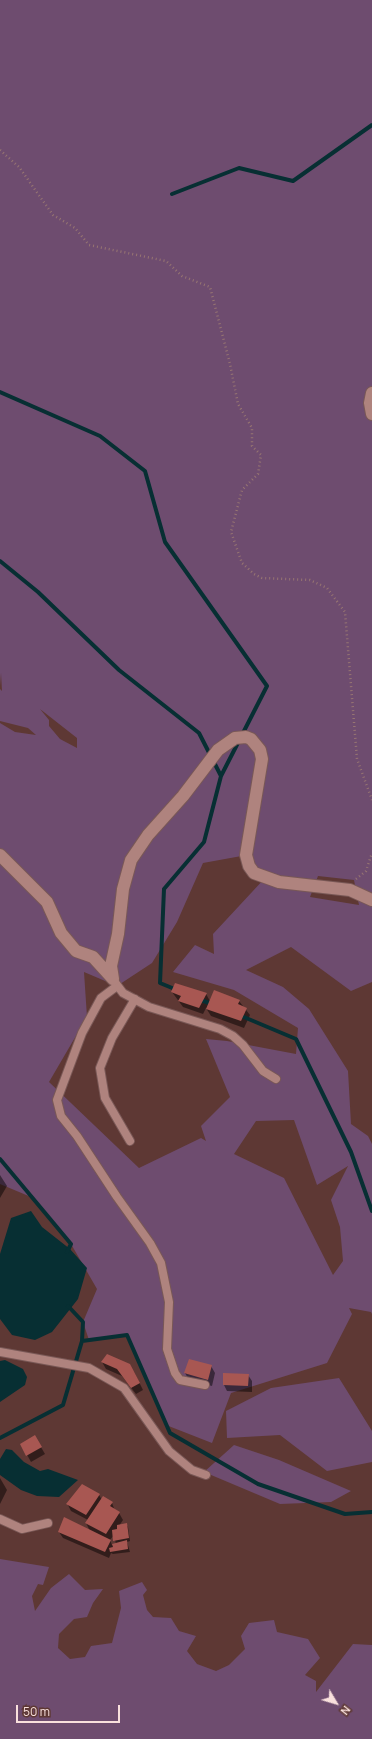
<!DOCTYPE html>
<html>
<head>
<meta charset="utf-8">
<style>
	body { margin:0 }
	#map { position:relative; width:372px; height:1739px; overflow:hidden; background:#5e3834; font-family:Manrope,sans-serif }
	canvas { display:block }
	.north { position:absolute; left:316px; top:1683px; width:40px; height:40px; -webkit-text-stroke:3px #5e3834; paint-order:stroke; rotate:128deg; font-size:11px; font-weight:700; line-height:16px; text-align:center; color:#f9e0dd }
	.north::after { content:''; display:block; margin:auto; width:14px; height:18px; background:#f9e0dd; clip-path:polygon(50% 0,100% 100%,50% 72%,0 100%) }
	.scale { position:absolute; left:16px; top:1705px; width:104px; height:18px; box-sizing:border-box; border:2px solid #f9e0dd; border-top:0; padding-left:5px; font-size:12px; line-height:14px; white-space:nowrap; color:#f9e0dd; -webkit-text-stroke:3px #5e3834; paint-order:stroke }
</style>
</head>
<body>
<div id="map">
<canvas width="372" height="1739"></canvas>
<div class="north">N</div>
<div class="scale">50 m</div>
</div>
<script>
const ctx = document.querySelector('canvas').getContext('2d');
ctx.lineJoin = 'round';
function fill(path, color) { ctx.fillStyle = color; ctx.fill(path, 'evenodd'); }
const toPath = rows => new Path2D(rows.map(r => 'M' + r).join(''));
function trace(path, color, width, dash) { ctx.strokeStyle = color; ctx.lineWidth = width; ctx.lineCap = dash ? 'butt' : 'round'; ctx.setLineDash(dash || []); ctx.stroke(path); }
const green = toPath([
	[0,0,372,0,372,982,351,991,291,947,246,970,283,987,309,1009,348,1071,351,1124,368,1136,372,1144,372,1314,371,1312,349,1308,352,1314,327,1363,231,1393,212,1443,166,1425,127,1335,89,1340,83,1322,97,1289,71,1244,31,1197,0,1184,0,723,15,732,36,735,28,728,0,721,0,689,2,691,1,673,0,686],
	[40,709,77,738,77,748,60,739,49,726,49,720],
	[247,855,265,878,213,934,214,954,195,945,173,972,234,990,298,1028,296,1054,227,1041,206,1039,230,1097,201,1126,206,1141,201,1138,139,1168,49,1082,87,1017,84,972,117,986,152,963,177,922,203,863],
	[318,876,354,880,359,905,310,897],
	[294,1120,317,1185,348,1166,331,1200,340,1227,343,1261,333,1275,284,1178,234,1154,256,1121],
	[339,1378,372,1431,372,1462,327,1471,280,1435,227,1438,226,1411,271,1388],
	[234,1445,279,1460,351,1491,331,1502,280,1504,204,1472],
	[0,1559,49,1567,43,1585,38,1584,32,1596,35,1611,51,1588,69,1574,85,1590,103,1589,93,1603,87,1617,74,1619,59,1634,58,1648,70,1659,85,1657,91,1646,112,1643,121,1608,119,1591,142,1582,147,1590,143,1595,147,1610,153,1617,171,1618,179,1631,196,1636,187,1651,197,1664,216,1671,229,1665,245,1649,241,1636,249,1623,274,1620,277,1632,308,1639,320,1658,305,1675,316,1681,316,1692,353,1644,372,1645,372,1739,0,1739]
]);
const water = toPath([
	[31,1211,42,1227,70,1249,87,1268,78,1299,52,1332,35,1340,12,1335,0,1319,0,1254,11,1218],
	[5,1360,23,1369,27,1377,25,1385,0,1402,0,1361],
	[6,1449,12,1450,24,1462,40,1471,48,1469,78,1480,59,1497,37,1496,21,1490,0,1475,0,1459]
]);
const shadow = toPath([
	[172,992,206,994,210,1001,239,1001,250,1015,244,1028,211,1016,206,1008,203,1014,183,1007],
	[0,1175,7,1186,0,1198],
	[102,1362,134,1372,143,1390,136,1394,122,1376,106,1369],
	[211,1366,215,1373,212,1386,189,1380,185,1373],
	[248,1375,252,1381,252,1392,227,1391,224,1385],
	[35,1437,45,1454,31,1462,21,1444],
	[0,1478,7,1490,0,1504],
	[83,1486,99,1495,102,1500,112,1503,115,1511,119,1513,123,1520,119,1526,126,1524,128,1527,130,1541,127,1542,130,1552,113,1554,111,1553,109,1558,63,1538,59,1532,90,1531,86,1523,88,1520,71,1511,68,1505],
	[114,1535,116,1544,112,1545,110,1540]
]);
const stream = toPath([
	[172,194,239,168,293,181,372,125],
	[0,392,100,436,145,471,165,542,267,686,221,776,204,842,164,889,160,983,177,990],
	[0,561,38,592,119,670,199,733,221,776],
	[198,999,212,1004],
	[239,1015,296,1039,351,1152,372,1211],
	[0,1159,71,1244,67,1252],
	[68,1306,83,1322,82,1341],
	[0,1438,63,1405,82,1341,127,1335,170,1433,258,1484,345,1514,372,1512]
]);
const building = toPath([
	[175,983,207,993,199,1008,178,1001,181,996,171,992],
	[214,990,240,1000,238,1004,247,1008,241,1021,206,1009],
	[107,1354,130,1364,140,1383,131,1388,117,1369,101,1362],
	[189,1359,212,1365,208,1380,184,1373],
	[223,1373,249,1374,248,1386,223,1385],
	[35,1435,42,1447,26,1456,20,1444],
	[82,1484,100,1494,86,1515,66,1504],
	[103,1496,113,1502,110,1506,120,1512,106,1534,85,1523],
	[64,1517,111,1540,105,1552,58,1532],
	[127,1523,129,1538,113,1541,112,1530,117,1529,117,1525],
	[127,1540,128,1549,110,1552,109,1548,113,1547,112,1544]
]);
const path = toPath([
	[0,150,19,167,53,215,75,228,89,245,166,261,182,276,210,287,230,364,238,404,252,428,252,446,261,455,258,474,242,490,231,532,242,563,254,574,262,578,310,580,327,588,345,612,357,759,372,800],
	[356,879,366,871,372,853]
]);
const lane = toPath([
	[114,981,123,993,149,1007,220,1029,233,1036,243,1045,263,1071,276,1079],
	[117,986,101,998,82,1033,57,1100,61,1116,77,1136,117,1197,150,1243,161,1263,169,1302,167,1349,175,1373,180,1380,205,1385],
	[130,1141,105,1098,100,1068,112,1038,135,999],
	[0,1352,89,1368,124,1388,169,1451,192,1470,206,1475],
	[0,1519,22,1529,48,1523]
]);
const street = toPath([
	[372,393,370,403,372,414],
	[0,855,47,902,61,933,76,951,93,957,113,979],
	[113,979,111,966,118,934,123,889,131,860,148,835,183,796,218,750,235,738,246,737,251,739,260,750,262,759,246,855,249,866,254,873,279,882,350,890,372,900]
]);
fill(green, '#6e4c6f');
fill(water, '#072f33');
fill(shadow, '#0007');
trace(stream, '#072f33', 4);
fill(building, '#a85752');
trace(lane, '#795856', 10);
trace(street, '#795856', 14);
trace(path, '#977572', 2.5, [1, 3]);
trace(lane, '#af837e', 8);
trace(street, '#af837e', 12);
</script>
</body>
</html>
